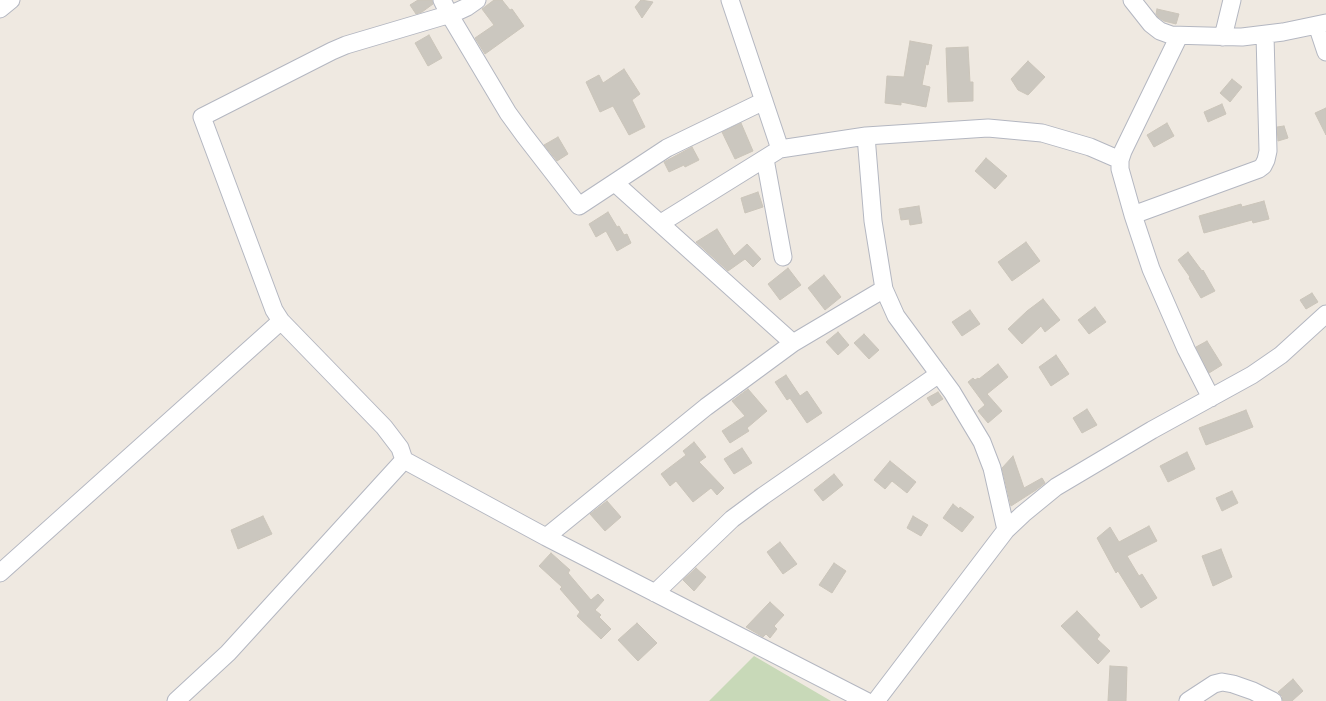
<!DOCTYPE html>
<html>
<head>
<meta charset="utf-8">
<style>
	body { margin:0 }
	canvas { display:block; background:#efe9e1 }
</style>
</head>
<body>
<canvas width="1326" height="701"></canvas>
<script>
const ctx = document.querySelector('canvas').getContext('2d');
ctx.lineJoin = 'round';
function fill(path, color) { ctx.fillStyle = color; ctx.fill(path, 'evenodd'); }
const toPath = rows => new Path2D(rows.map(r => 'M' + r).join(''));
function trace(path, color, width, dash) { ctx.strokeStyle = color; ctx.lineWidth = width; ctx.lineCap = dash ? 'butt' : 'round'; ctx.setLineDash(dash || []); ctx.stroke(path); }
const cemetery = toPath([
	[754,656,831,701,709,701]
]);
const building = toPath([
	[418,0,432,0,433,4,422,12,416,14,410,5,418,0],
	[494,0,502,0,510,10,512,9,524,26,485,54,475,38,494,25,482,9,494,0],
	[641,0,653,2,642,18,635,7,641,0],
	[1157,9,1179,14,1176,24,1164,21,1158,17,1156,14,1157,9],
	[429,35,442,58,428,66,415,43,429,35],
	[910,41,932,45,928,65,926,64,922,85,930,87,926,107,901,102,901,105,885,103,887,76,904,77,910,41],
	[968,47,970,82,973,82,973,101,948,102,946,48,968,47],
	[1028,61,1045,77,1028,95,1018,90,1011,79,1028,61],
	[624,69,640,94,632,100,645,127,629,135,613,106,600,112,586,82,599,75,603,83,624,69],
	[1232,79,1242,87,1230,102,1220,93,1232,79],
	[1222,104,1226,114,1208,122,1204,112,1222,104],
	[1326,108,1326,135,1315,113,1326,108],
	[741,123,753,151,735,159,722,132,741,123],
	[1167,123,1174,136,1154,147,1147,135,1167,123],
	[1284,126,1288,138,1278,141,1277,127,1284,126],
	[558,137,568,154,557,161,544,145,558,137],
	[692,147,699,160,685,167,684,165,669,172,664,162,692,147],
	[986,158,1007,176,995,189,975,171,986,158],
	[758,192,763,207,745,213,741,198,758,192],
	[1264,201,1269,219,1253,223,1252,220,1204,233,1199,216,1241,204,1242,207,1264,201],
	[919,206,922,223,910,225,909,219,901,220,899,209,919,206],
	[608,212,617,227,619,226,624,235,627,234,631,243,617,251,606,231,596,237,589,224,608,212],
	[717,229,734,256,747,244,761,259,753,267,745,259,728,271,696,242,717,229],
	[1026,242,1040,261,1012,281,998,262,1026,242],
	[1188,252,1202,271,1203,270,1215,291,1201,298,1189,278,1190,277,1178,260,1188,252],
	[788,268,801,285,780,300,768,284,788,268],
	[824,275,841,297,825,310,808,288,824,275],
	[1312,293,1318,302,1306,309,1300,300,1312,293],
	[1043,299,1060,320,1045,332,1041,326,1022,344,1008,329,1027,311,1043,299],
	[1095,307,1106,322,1089,334,1078,320,1095,307],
	[970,310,980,324,962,336,952,322,970,310],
	[838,332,849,345,838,355,826,342,838,332],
	[864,334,879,350,869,359,854,343,864,334],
	[1207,341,1222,365,1209,373,1196,347,1207,341],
	[1056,355,1069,374,1051,386,1039,367,1056,355],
	[998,364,1008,377,987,394,1002,411,988,423,978,411,985,405,968,382,973,378,975,380,978,378,979,379,998,364],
	[786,375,800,396,807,391,822,413,807,423,790,398,787,400,775,382,786,375],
	[748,389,767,411,747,428,749,431,730,443,722,431,745,416,732,401,748,389],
	[938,392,943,399,932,406,927,398,938,392],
	[1087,409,1097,425,1082,433,1073,418,1087,409],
	[1246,410,1253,427,1206,445,1199,428,1246,410],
	[694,442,706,457,699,462,724,488,717,495,711,488,693,502,676,481,670,486,661,474,686,455,683,451,694,442],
	[742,448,752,463,734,474,724,459,742,448],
	[1187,452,1195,469,1168,482,1160,466,1187,452],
	[1013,456,1024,488,1042,478,1045,483,1036,490,1011,506,1002,468,1013,456],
	[890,461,916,482,907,493,892,481,885,489,874,480,890,461],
	[834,474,843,485,823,501,814,490,834,474],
	[1232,491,1238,503,1222,511,1216,498,1232,491],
	[607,501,621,517,605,531,590,514,607,501],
	[953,504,959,509,960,507,974,517,962,532,943,518,953,504],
	[263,516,272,534,238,549,231,530,263,516],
	[913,516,928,525,921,536,907,528,913,516],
	[1149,526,1157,541,1127,556,1139,576,1142,574,1157,598,1141,608,1118,571,1116,573,1097,538,1110,527,1119,542,1149,526],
	[780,542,797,564,783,574,767,552,780,542],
	[1221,549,1232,577,1213,586,1202,556,1221,549],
	[551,553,570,570,568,573,591,600,598,594,604,600,595,610,601,615,599,617,611,629,601,639,577,616,580,612,560,589,562,587,539,566,551,553],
	[834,563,846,571,832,593,819,585,834,563],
	[696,568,706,577,694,591,683,580,696,568],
	[770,602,784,615,774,626,777,629,770,638,766,634,763,637,746,627,770,602],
	[1077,611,1100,635,1097,639,1110,651,1098,664,1061,626,1077,611],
	[637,623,657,643,638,661,618,640,637,623],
	[1110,666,1127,667,1126,701,1108,701,1110,666],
	[1293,679,1303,691,1292,701,1283,701,1282,696,1278,692,1293,679]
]);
const minor = toPath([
	[442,0,449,14,508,113,524,135,579,206,667,148,764,101],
	[730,0,780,149],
	[1132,0,1151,24,1160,31,1171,35,1242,37,1283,32,1326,23],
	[0,9,11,0],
	[1317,25,1326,52],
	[1179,36,1123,151,1120,160,1120,169,1133,215,1151,269,1186,349,1211,398],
	[1223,37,1232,0],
	[866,136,873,221,884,289,896,316,952,392,982,442,992,468,1006,530],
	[765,159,783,257],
	[615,183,793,343],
	[1133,215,1259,169,1263,166,1266,160,1268,151,1265,35],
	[661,223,780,149,866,136,988,128,1042,133,1090,147,1120,160],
	[281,321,274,310,202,117,332,51,346,45,454,13,467,7,477,0],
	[546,537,706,407,793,343,884,289],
	[0,573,281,321,384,427,400,448,404,460],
	[655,593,732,519,763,496,939,374],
	[176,701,228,653,404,460,546,537,866,701],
	[876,701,1006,530,1023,514,1056,487,1152,430,1252,375,1281,355,1326,314],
	[1188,701,1214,684,1222,682,1233,684,1253,691,1273,701]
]);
fill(cemetery, '#c8d9b8');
fill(building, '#cbc7bf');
trace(building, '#cbc5ba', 1);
trace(minor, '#b4b7c1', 19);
trace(minor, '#fff', 17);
</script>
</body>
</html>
